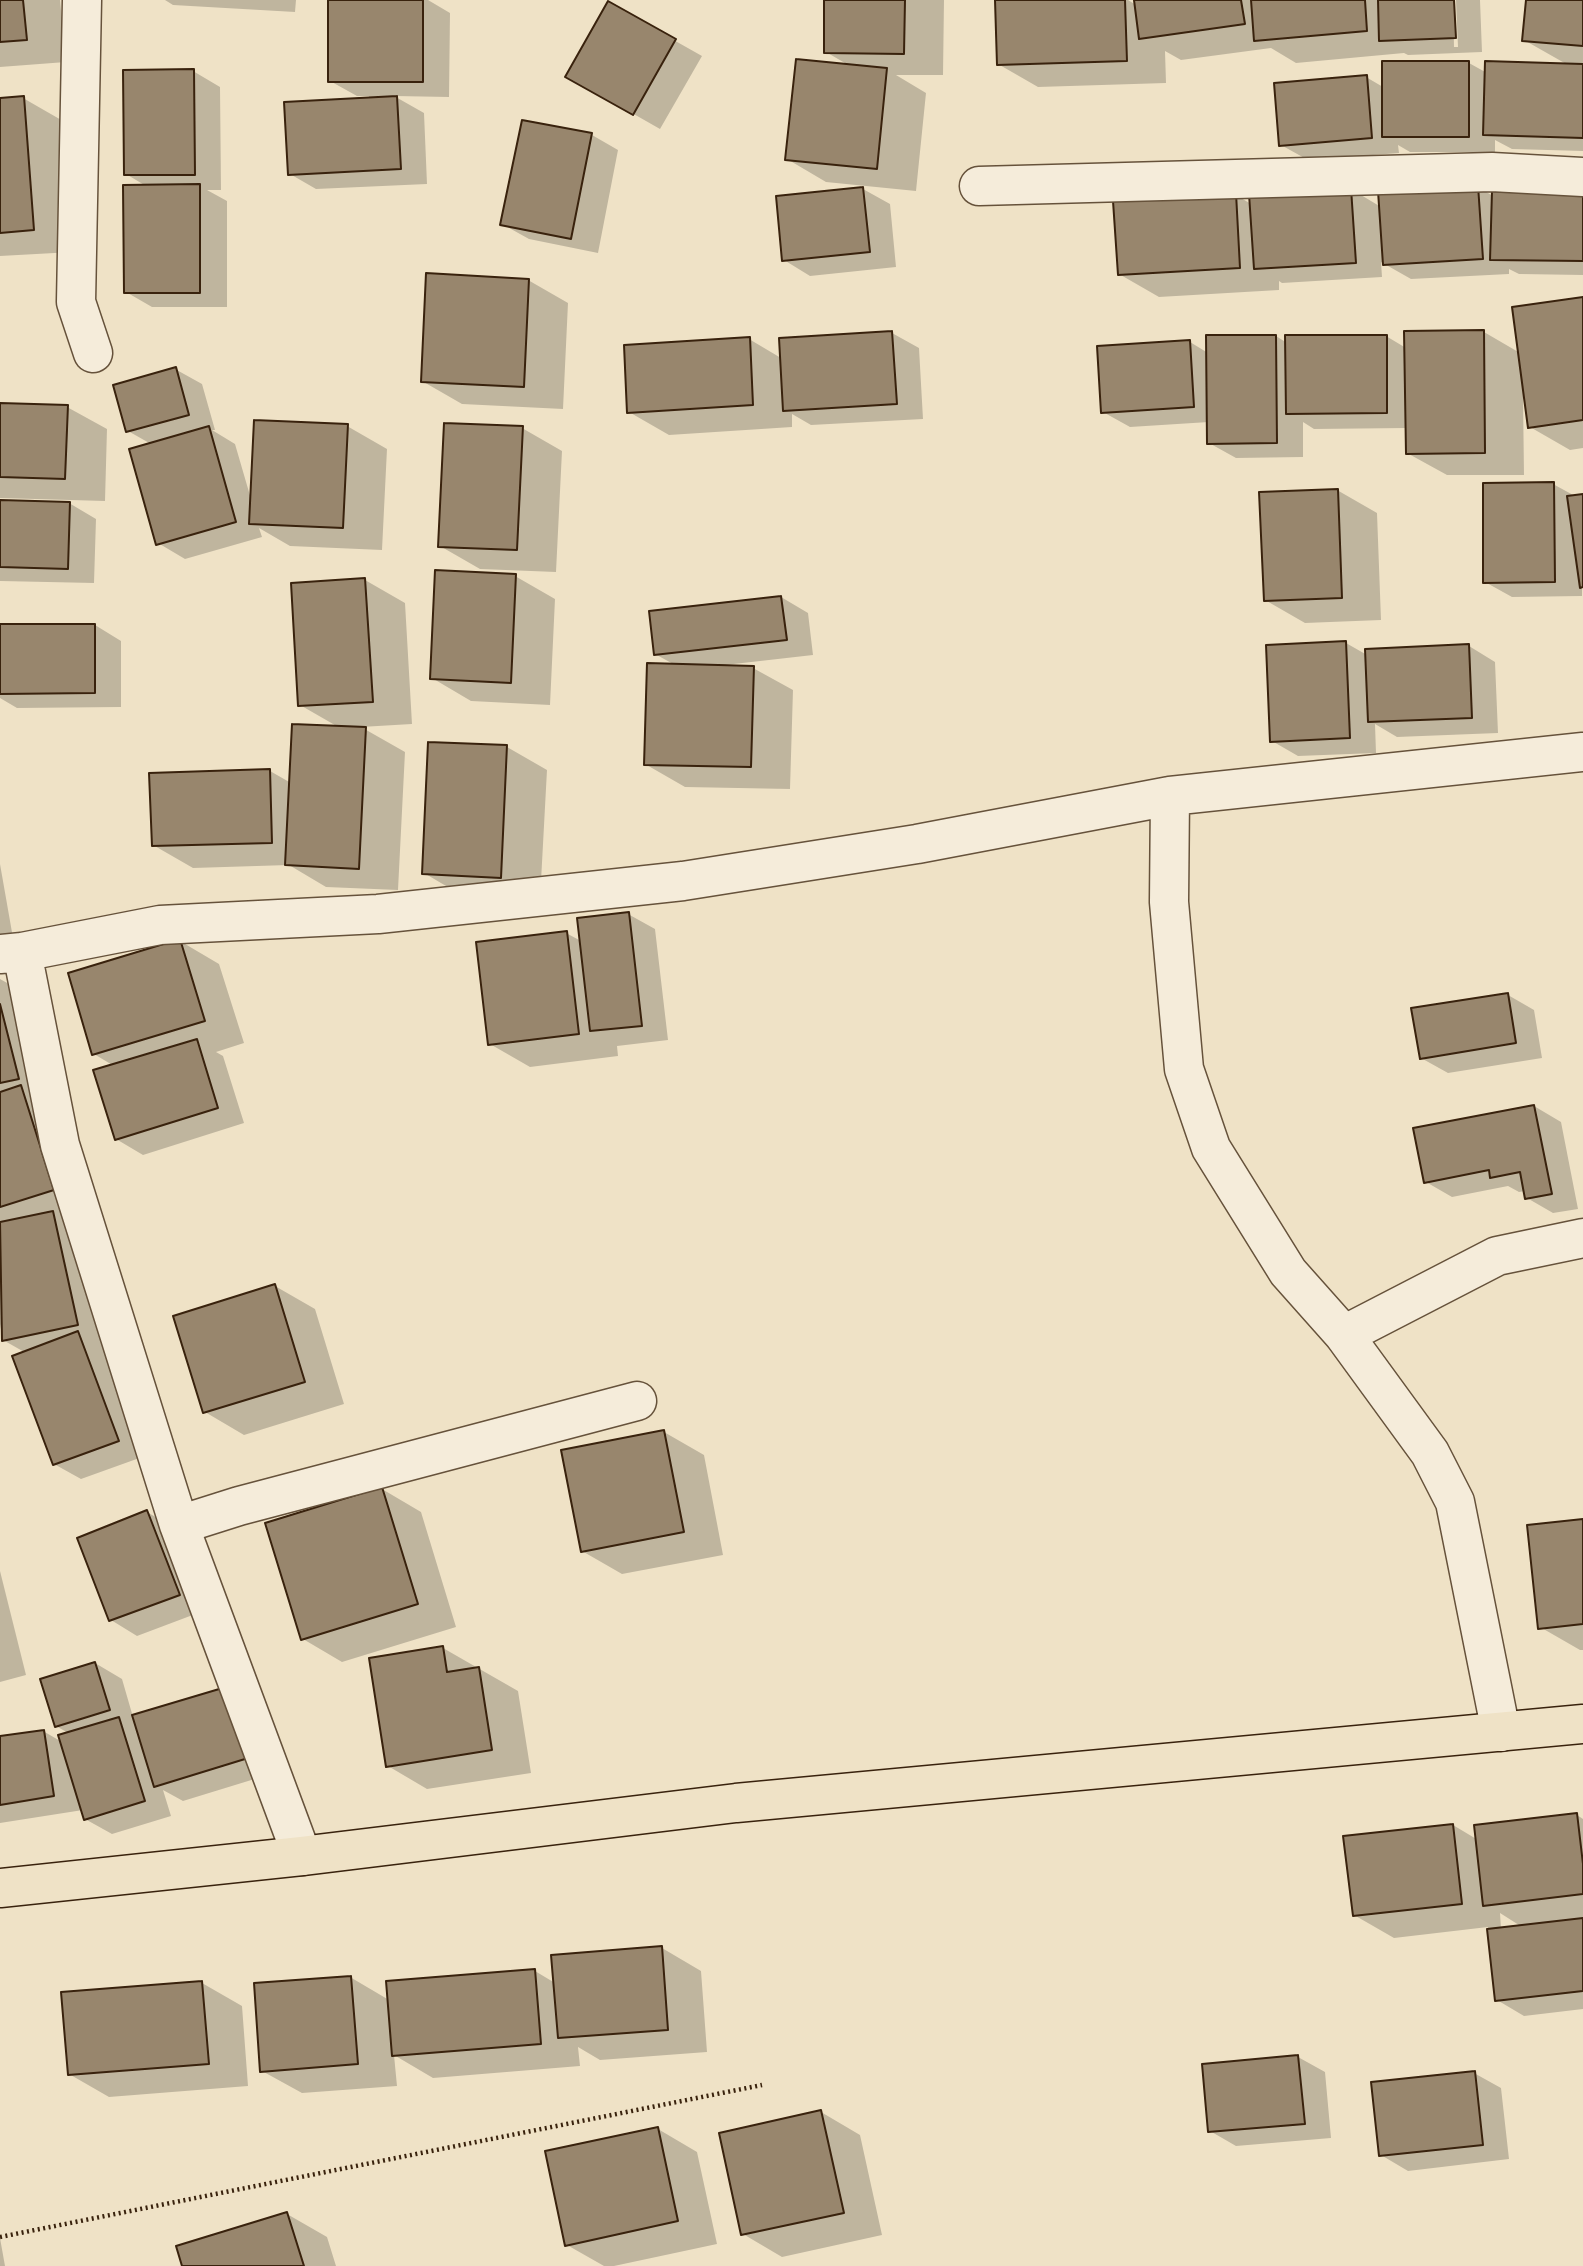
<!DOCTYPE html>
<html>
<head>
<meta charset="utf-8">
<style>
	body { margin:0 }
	canvas { display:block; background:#efe2c6 }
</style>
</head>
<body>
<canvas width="1583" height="2266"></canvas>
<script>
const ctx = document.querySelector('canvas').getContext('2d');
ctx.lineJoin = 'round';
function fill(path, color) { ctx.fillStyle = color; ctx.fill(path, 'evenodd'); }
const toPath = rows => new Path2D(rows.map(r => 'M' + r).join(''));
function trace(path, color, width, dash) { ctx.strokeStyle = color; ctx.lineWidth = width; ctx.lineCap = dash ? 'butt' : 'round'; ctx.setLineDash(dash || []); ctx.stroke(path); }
const shadow = toPath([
	[0,0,60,0,66,62,0,67],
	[165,0,296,0,295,12,173,5],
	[330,0,428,0,450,13,449,97,394,96,424,113,427,184,316,189,290,174,369,99,369,96,357,96,330,81],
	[826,0,944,0,943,75,896,75,926,93,916,191,826,182,787,159,850,66,826,52],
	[1052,0,1128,0,1136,5,1136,0,1453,0,1454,47,1458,47,1456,0,1480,0,1482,52,1408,55,1404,53,1296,63,1271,48,1181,60,1165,51,1166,83,1038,87,998,64],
	[1527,0,1583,0,1583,151,1512,149,1495,140,1495,152,1410,152,1398,145,1399,153,1308,160,1281,145,1366,77,1383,87,1469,63,1487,73,1568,65,1524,40],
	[608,3,702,56,660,129,567,76],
	[193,71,220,87,221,190,207,190,227,201,227,307,152,307,126,292,146,186,126,174],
	[23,98,63,121,73,252,0,256,0,99],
	[592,135,618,150,598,253,529,239,502,224],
	[1478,187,1493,196,1583,195,1583,275,1519,274,1509,269,1509,274,1411,279,1381,262,1382,277,1282,283,1279,281,1279,290,1159,297,1119,274,1236,195,1251,204,1351,189,1381,207],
	[863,189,890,204,896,267,810,276,784,260],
	[528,280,568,303,563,409,462,404,422,381],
	[1583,299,1583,448,1570,450,1530,427,1526,396,1523,396,1524,475,1447,475,1407,453,1407,428,1314,429,1303,422,1303,457,1236,458,1209,443,1209,422,1130,427,1103,412,1190,342,1208,353,1276,336,1287,343,1386,336,1406,348,1484,332,1520,353],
	[892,333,919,348,923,419,811,425,792,414,792,427,669,435,629,412,749,339,781,358],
	[175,369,202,384,215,430,212,430,235,444,251,499,347,426,387,449,382,550,290,546,259,528,262,537,185,559,158,543,151,444,128,431],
	[0,405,67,407,107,429,105,501,0,498],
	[522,428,562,451,556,572,480,569,440,546],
	[1553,484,1575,496,1583,495,1582,596,1512,597,1485,582],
	[1337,490,1377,513,1381,620,1305,623,1265,600],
	[0,502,69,503,96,519,94,583,0,581],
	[515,576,555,599,550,705,471,701,432,678],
	[365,580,405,603,412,724,361,727,405,752,398,890,326,887,289,865,193,868,153,845,270,771,291,783,340,728,300,705],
	[781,597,808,613,813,655,725,665,726,667,753,668,793,690,790,789,685,787,645,764,675,665,655,654],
	[95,625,121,641,121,707,17,708,0,698,0,626],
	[1346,643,1367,655,1469,646,1495,662,1498,733,1397,737,1375,724,1376,753,1298,756,1272,741],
	[507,747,547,770,540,900,463,896,424,873],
	[0,864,13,938,0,940],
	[628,914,655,929,668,1040,617,1046,618,1056,530,1067,490,1044,566,933,581,941],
	[180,941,219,964,244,1043,216,1052,223,1056,244,1123,143,1155,116,1139,114,1066,94,1054],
	[0,979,18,989,145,1456,81,1479,54,1464,26,1353,3,1340,0,1324],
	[1508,995,1534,1010,1542,1058,1448,1073,1421,1058],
	[1534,1106,1561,1122,1578,1209,1553,1213,1527,1198,1525,1191,1519,1192,1508,1186,1452,1197,1426,1182],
	[275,1286,315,1309,344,1404,244,1435,205,1412],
	[664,1432,704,1455,723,1555,622,1574,582,1551],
	[382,1489,421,1512,456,1627,342,1662,303,1639],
	[147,1512,174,1528,206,1610,137,1636,111,1620],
	[1583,1520,1583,1650,1580,1650,1540,1627],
	[0,1571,26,1675,0,1682],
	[443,1648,518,1691,531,1773,427,1789,388,1766],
	[95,1663,122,1679,133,1717,284,1770,183,1801,163,1790,171,1816,112,1834,85,1819,83,1810,0,1823,0,1738,43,1731,62,1742,70,1734,56,1726],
	[1577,1815,1583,1819,1583,2009,1524,2016,1497,2000,1488,1927,1394,1938,1354,1915,1453,1825,1478,1840],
	[1500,1913,1522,1927,1501,1929],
	[662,1948,701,1971,707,2052,600,2060,578,2047,580,2066,433,2078,394,2055,397,2086,302,2093,262,2071,350,1977,389,2000,535,1971,555,1983],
	[202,1983,242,2006,248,2086,109,2097,69,2074],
	[1298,2057,1325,2072,1331,2138,1236,2146,1210,2131],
	[1474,2073,1501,2088,1509,2159,1408,2171,1381,2155],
	[821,2112,860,2135,882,2235,782,2257,743,2234],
	[658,2129,697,2152,717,2244,614,2266,604,2266,567,2245],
	[287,2214,327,2237,336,2266,184,2266],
	[0,2238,5,2266,0,2266]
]);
const building = toPath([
	[0,0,23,0,27,40,0,42,0,0],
	[328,0,423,0,423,82,328,82,328,0],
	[824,0,905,0,904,54,824,53,824,0],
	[995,0,1125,0,1127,61,997,65,995,0],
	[1134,0,1241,0,1245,24,1139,39,1134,0],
	[1251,0,1365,0,1367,31,1254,41,1251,0],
	[1378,0,1454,0,1456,38,1379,41,1378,0],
	[1526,0,1583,0,1583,46,1522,41,1526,0],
	[608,1,676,39,633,115,565,77,608,1],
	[796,59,887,68,877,169,785,160,796,59],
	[1382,61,1469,61,1469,137,1382,137,1382,61],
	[1485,61,1583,64,1583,138,1483,135,1485,61],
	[194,69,195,175,124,175,123,70,194,69],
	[1367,75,1372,138,1279,146,1274,83,1367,75],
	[24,96,34,230,0,233,0,98,24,96],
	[397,96,401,169,288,175,284,102,397,96],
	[522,120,592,133,571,239,500,225,522,120],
	[200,184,200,293,124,293,123,185,200,184],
	[1478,185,1483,259,1383,265,1378,191,1478,185],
	[863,187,870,252,782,261,776,196,863,187],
	[1351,188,1356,263,1254,269,1249,194,1351,188],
	[1492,191,1583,193,1583,261,1490,260,1492,191],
	[1236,193,1240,268,1118,275,1113,201,1236,193],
	[426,273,529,279,524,387,421,382,426,273],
	[1583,297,1583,420,1528,428,1512,307,1583,297],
	[1484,330,1485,453,1406,454,1404,331,1484,330],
	[892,331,897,404,783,411,779,338,892,331],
	[1206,335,1276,335,1277,443,1207,444,1206,335],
	[1285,335,1387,335,1387,413,1286,414,1285,335],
	[750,337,753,405,627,413,624,345,750,337],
	[1190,340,1194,407,1101,413,1097,346,1190,340],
	[176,367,189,415,126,432,113,385,176,367],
	[0,403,68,405,65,479,0,477,0,403],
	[254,420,348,424,343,528,249,524,254,420],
	[444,423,523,426,517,550,438,547,444,423],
	[209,426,236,522,156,545,129,449,209,426],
	[1554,482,1555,582,1483,583,1483,483,1554,482],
	[1338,489,1342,598,1264,601,1259,492,1338,489],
	[1583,494,1583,587,1580,588,1567,496,1583,494],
	[0,500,70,502,68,569,0,567,0,500],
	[435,570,516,574,511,683,430,679,435,570],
	[365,578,373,702,298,706,291,583,365,578],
	[781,596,787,640,654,655,649,611,781,596],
	[0,624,95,624,95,693,0,694,0,624],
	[1346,641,1350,738,1270,742,1266,645,1346,641],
	[1469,644,1472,718,1368,722,1365,649,1469,644],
	[647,663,754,666,751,767,644,765,647,663],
	[292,724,366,727,359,869,285,865,292,724],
	[428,742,507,745,501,878,422,874,428,742],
	[270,769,272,843,152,846,149,773,270,769],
	[629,912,642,1026,590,1031,577,918,629,912],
	[567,931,579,1034,488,1045,476,942,567,931],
	[180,939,205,1021,92,1055,68,973,180,939],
	[1508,993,1516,1043,1420,1059,1411,1008,1508,993],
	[0,1004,19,1079,0,1083,0,1004],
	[197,1039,218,1108,115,1140,93,1070,197,1039],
	[21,1085,54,1190,0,1207,0,1092,21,1085],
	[1534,1105,1552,1194,1525,1199,1520,1172,1490,1178,1489,1170,1424,1183,1413,1128,1534,1105],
	[53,1211,78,1325,2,1341,0,1222,53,1211],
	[275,1284,305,1382,203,1413,173,1316,275,1284],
	[78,1331,119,1441,53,1465,12,1356,78,1331],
	[664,1430,684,1532,581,1552,561,1450,664,1430],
	[382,1487,418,1604,301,1640,265,1523,382,1487],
	[147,1510,180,1595,109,1621,77,1538,147,1510],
	[1583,1519,1583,1624,1538,1629,1527,1525,1583,1519],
	[443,1646,447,1672,479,1667,492,1750,386,1767,369,1658,443,1646],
	[95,1662,110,1710,55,1727,40,1679,95,1662],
	[236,1684,258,1755,154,1787,132,1715,236,1684],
	[119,1717,145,1801,84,1820,58,1735,119,1717],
	[44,1730,54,1796,0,1805,0,1736,44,1730],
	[1577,1813,1583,1864,1583,1894,1483,1906,1474,1825,1577,1813],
	[1453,1824,1462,1904,1353,1916,1343,1836,1453,1824],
	[1583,1918,1583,1991,1495,2001,1487,1929,1583,1918],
	[662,1946,668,2030,558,2038,551,1955,662,1946],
	[535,1969,541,2044,392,2056,386,1981,535,1969],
	[351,1976,358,2064,260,2072,254,1983,351,1976],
	[202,1981,209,2064,68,2075,61,1992,202,1981],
	[1298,2055,1305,2124,1208,2132,1202,2064,1298,2055],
	[1475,2071,1483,2145,1379,2156,1371,2082,1475,2071],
	[821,2110,844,2213,741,2235,719,2133,821,2110],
	[658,2127,678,2221,565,2246,545,2151,658,2127],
	[287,2212,304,2266,182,2266,176,2246,287,2212]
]);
const path = toPath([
	[0,2237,762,2085]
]);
const minor = toPath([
	[82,0,76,302,93,353],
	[979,186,1492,172,1583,177],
	[1170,796,1169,902,1184,1069,1211,1148,1288,1272,1344,1335,1430,1453,1455,1502,1501,1732],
	[22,952,60,1145,179,1525,302,1856],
	[0,954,22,952,160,925,378,914,683,881,917,844,1170,796,1583,752],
	[1344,1335,1497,1256,1583,1238],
	[179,1525,239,1506,637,1401]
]);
const major = toPath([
	[0,1888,302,1856,736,1803,1583,1724]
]);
fill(shadow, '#0003');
fill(building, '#98866d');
trace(building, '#39220d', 2);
trace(minor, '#66523b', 41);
trace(major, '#39220d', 41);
trace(path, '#39220d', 4.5, [2, 3.5]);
trace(minor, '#f5ecda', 38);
trace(major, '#efe2c6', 38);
</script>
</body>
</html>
